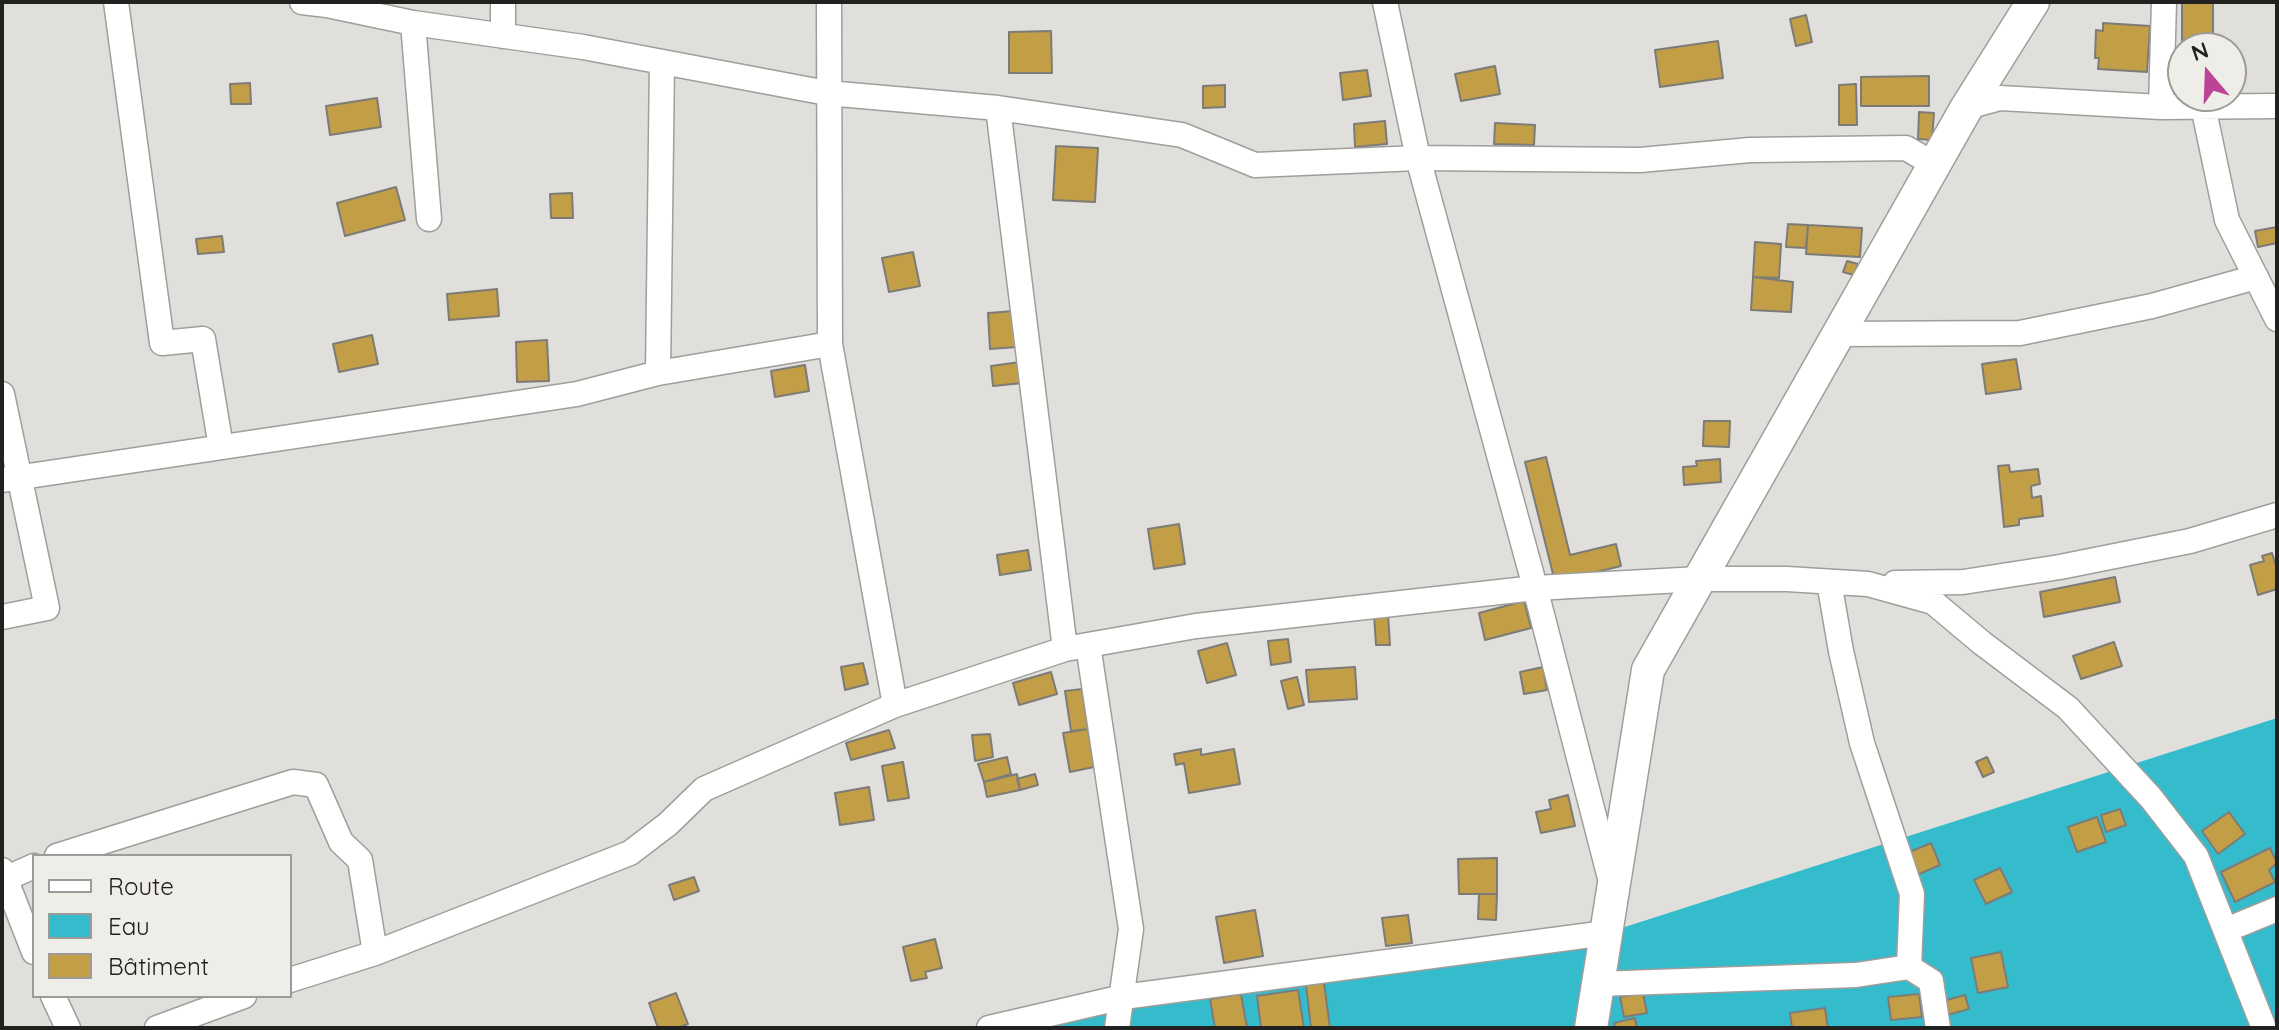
<!DOCTYPE html>
<html>
<head>
<meta charset="utf-8">
<style>
	body { margin:0 }
	#map { position:relative; width:2279px; height:1030px; overflow:hidden; background:#e1dfdb; font-family:Quicksand,sans-serif }
	canvas { display:block }
	.frame { position:absolute; inset:0; border:4px solid #222120; pointer-events:none }
	.legend { position:absolute; left:32px; top:854px; width:260px; height:144px; box-sizing:border-box; background:#efede8; border:2px solid #9d9b98; margin:0; padding:10px 14px; list-style:none; font-size:24px; color:#222120 }
	.legend li { display:flex; align-items:center; gap:16px; height:40px }
	.legend b { width:40px; border:2px solid #9d9b98 }
	.north { position:absolute; left:2167px; top:32px; width:80px; height:80px; box-sizing:border-box; background:#efede8; border:2px solid #9d9b98; border-radius:50%; rotate:341deg; font-size:22px; font-weight:700; line-height:32px; text-align:center; color:#222120 }
	.north::after { content:''; display:block; margin:auto; width:28px; height:36px; background:#bc4396; clip-path:polygon(50% 0,100% 100%,50% 72%,0 100%) }
</style>
</head>
<body>
<div id="map">
<canvas width="2279" height="1030"></canvas>
<div class="frame"></div>
<ul class="legend">
<li><b style="height:10px;background:#fff"></b>Route</li>
<li><b style="height:22px;background:#35bccc"></b>Eau</li>
<li><b style="height:22px;background:#c29e47"></b>Bâtiment</li>
</ul>
<div class="north">N</div>
</div>
<script>
const ctx = document.querySelector('canvas').getContext('2d');
ctx.lineJoin = 'round';
function fill(path, color) { ctx.fillStyle = color; ctx.fill(path, 'evenodd'); }
const toPath = rows => new Path2D(rows.map(r => 'M' + r).join(''));
function trace(path, color, width, dash) { ctx.strokeStyle = color; ctx.lineWidth = width; ctx.lineCap = dash ? 'butt' : 'round'; ctx.setLineDash(dash || []); ctx.stroke(path); }
const water = toPath([
	[2277,718,2277,1028,989,1028,1606,933]
]);
const building = toPath([
	[2213,2,2213,43,2182,43,2182,3,2213,2],
	[1806,15,1812,42,1796,46,1790,19,1806,15],
	[2103,23,2150,26,2147,72,2098,69,2099,58,2095,58,2096,30,2103,31,2103,23],
	[1051,31,1052,73,1009,73,1009,32,1051,31],
	[1718,41,1723,78,1660,87,1655,50,1718,41],
	[1495,66,1500,94,1461,101,1455,74,1495,66],
	[1367,70,1371,96,1343,100,1340,73,1367,70],
	[1929,76,1929,106,1861,106,1861,77,1929,76],
	[250,83,251,104,231,104,230,84,250,83],
	[1856,84,1857,125,1839,125,1839,85,1856,84],
	[1225,85,1225,107,1203,108,1203,86,1225,85],
	[377,98,381,127,330,135,326,106,377,98],
	[1919,112,1934,113,1932,140,1918,139,1919,112],
	[1385,121,1387,144,1355,147,1354,124,1385,121],
	[1495,123,1535,125,1534,145,1494,144,1495,123],
	[1056,146,1098,148,1095,202,1053,200,1056,146],
	[396,187,405,220,345,236,337,203,396,187],
	[572,193,573,218,551,218,550,194,572,193],
	[1788,224,1808,225,1806,248,1786,247,1788,224],
	[1808,225,1862,228,1860,257,1806,254,1808,225],
	[2277,227,2277,243,2258,247,2255,231,2277,227],
	[222,236,224,252,198,254,196,239,222,236],
	[1755,242,1781,244,1779,278,1753,277,1755,242],
	[913,252,920,286,889,292,882,258,913,252],
	[1847,261,1858,264,1854,275,1843,272,1847,261],
	[1753,277,1793,282,1791,312,1751,310,1753,277],
	[497,289,499,316,449,320,447,294,497,289],
	[1014,311,1017,347,990,349,988,313,1014,311],
	[372,335,378,364,339,372,333,344,372,335],
	[547,340,549,381,517,382,516,342,547,340],
	[2016,359,2021,389,1986,394,1982,364,2016,359],
	[1020,362,1023,383,993,386,991,366,1020,362],
	[805,365,809,391,775,397,771,371,805,365],
	[1704,421,1730,421,1729,447,1703,446,1704,421],
	[1546,457,1570,555,1616,544,1621,566,1555,582,1525,462,1546,457],
	[1720,459,1721,482,1684,485,1683,467,1697,466,1696,461,1720,459],
	[2009,465,2010,472,2038,469,2040,484,2031,486,2032,498,2041,496,2043,516,2019,519,2019,525,2004,527,1998,466,2009,465],
	[1179,524,1185,564,1154,569,1148,529,1179,524],
	[1028,550,1031,570,1000,575,997,555,1028,550],
	[2272,553,2277,569,2277,589,2258,595,2250,565,2264,561,2262,556,2272,553],
	[2115,577,2120,602,2044,617,2040,592,2115,577],
	[1524,601,1531,628,1485,640,1479,613,1524,601],
	[1388,614,1390,645,1376,645,1374,615,1388,614],
	[1288,639,1291,662,1271,665,1268,641,1288,639],
	[2114,642,2122,666,2081,679,2073,656,2114,642],
	[1227,643,1236,675,1207,683,1198,651,1227,643],
	[863,663,868,684,845,690,841,667,863,663],
	[1355,667,1357,699,1309,702,1306,670,1355,667],
	[1543,667,1547,690,1524,694,1520,672,1543,667],
	[1051,672,1057,694,1019,705,1013,683,1051,672],
	[1297,677,1304,705,1288,709,1281,681,1297,677],
	[1082,689,1088,729,1071,731,1065,691,1082,689],
	[1088,729,1094,767,1070,772,1063,733,1088,729],
	[889,730,895,748,851,760,846,743,889,730],
	[990,734,993,757,975,761,972,735,990,734],
	[1201,749,1201,755,1234,749,1240,784,1189,793,1184,763,1176,765,1174,754,1201,749],
	[1007,757,1011,774,984,782,978,764,1007,757],
	[1987,757,1994,772,1983,777,1976,762,1987,757],
	[903,762,909,798,888,801,882,766,903,762],
	[1017,774,1020,790,987,797,984,782,1017,774],
	[1035,774,1038,785,1020,790,1017,779,1035,774],
	[869,787,874,820,840,825,835,793,869,787],
	[1568,795,1575,826,1541,833,1536,812,1551,809,1549,800,1568,795],
	[2120,809,2126,825,2106,832,2101,815,2120,809],
	[2229,812,2245,834,2218,854,2202,831,2229,812],
	[2097,817,2106,842,2077,852,2068,827,2097,817],
	[1931,843,1940,865,1917,875,1907,853,1931,843],
	[2270,848,2277,863,2269,870,2275,882,2235,902,2221,872,2270,848],
	[1497,858,1497,894,1459,894,1458,859,1497,858],
	[2000,868,2012,892,1986,904,1974,880,2000,868],
	[694,877,699,891,674,900,669,885,694,877],
	[1479,894,1497,894,1496,920,1478,919,1479,894],
	[1255,910,1263,956,1224,963,1216,917,1255,910],
	[1408,915,1412,943,1386,946,1382,918,1408,915],
	[935,939,942,968,925,972,927,978,911,981,903,947,935,939],
	[2001,952,2008,987,1978,993,1971,958,2001,952],
	[1324,983,1330,1028,1311,1028,1306,985,1324,983],
	[1298,990,1304,1028,1261,1028,1257,996,1298,990],
	[676,993,688,1024,677,1028,658,1028,649,1003,676,993],
	[1643,993,1647,1013,1624,1017,1620,997,1643,993],
	[1241,994,1247,1028,1215,1028,1210,999,1241,994],
	[1919,994,1922,1017,1891,1020,1888,997,1919,994],
	[1965,995,1969,1009,1947,1015,1943,1001,1965,995],
	[1825,1008,1828,1028,1792,1028,1790,1013,1825,1008],
	[1635,1018,1637,1028,1615,1028,1614,1023,1635,1018]
]);
const street = toPath([
	[116,2,162,343,203,339,221,447],
	[302,2,327,5,413,23,583,47,827,93,998,108,1182,135,1255,165,1418,158,1640,160,1750,150,1906,148,1935,165],
	[829,2,830,344,895,705],
	[1385,2,1418,158,1532,576,1611,882],
	[413,23,429,219],
	[503,36,503,2],
	[2203,106,2227,220,2277,319],
	[1967,107,2000,98,2161,107,2277,106],
	[2161,107,2164,2],
	[998,108,1065,649],
	[1839,334,2020,333,2152,306,2256,277],
	[658,373,662,62],
	[2,394,47,608,2,617],
	[2,480,577,394,658,373,830,344],
	[1829,582,1841,651,1862,743,1912,894,1909,967],
	[1895,583,1963,582,2060,567,2190,541,2277,515],
	[1088,645,1131,929,1117,1028],
	[57,856,293,782,316,785,341,842,360,860,375,953],
	[2,870,34,952],
	[5,879,34,866],
	[2226,930,2277,909],
	[290,980,375,953,630,853,668,824,704,789,895,705,1065,649,1196,626,1535,588,1700,579,1787,579,1868,584,1933,602,1982,643,2068,708,2151,798,2196,856,2264,1028],
	[1597,984,1856,975,1909,967,1931,981,1938,1028],
	[53,996,68,1028],
	[157,1028,244,996],
	[989,1028,1123,997,1606,933]
]);
const secondary = toPath([
	[1591,1028,1648,670,1967,107,2033,2]
]);
fill(water, '#35bccc');
fill(building, '#c29e47');
trace(building, '#7d7b77', 2);
trace(street, '#9f9e9a', 27);
trace(secondary, '#9f9e9a', 35);
trace(street, '#fff', 24);
trace(secondary, '#fff', 32);
</script>
</body>
</html>
